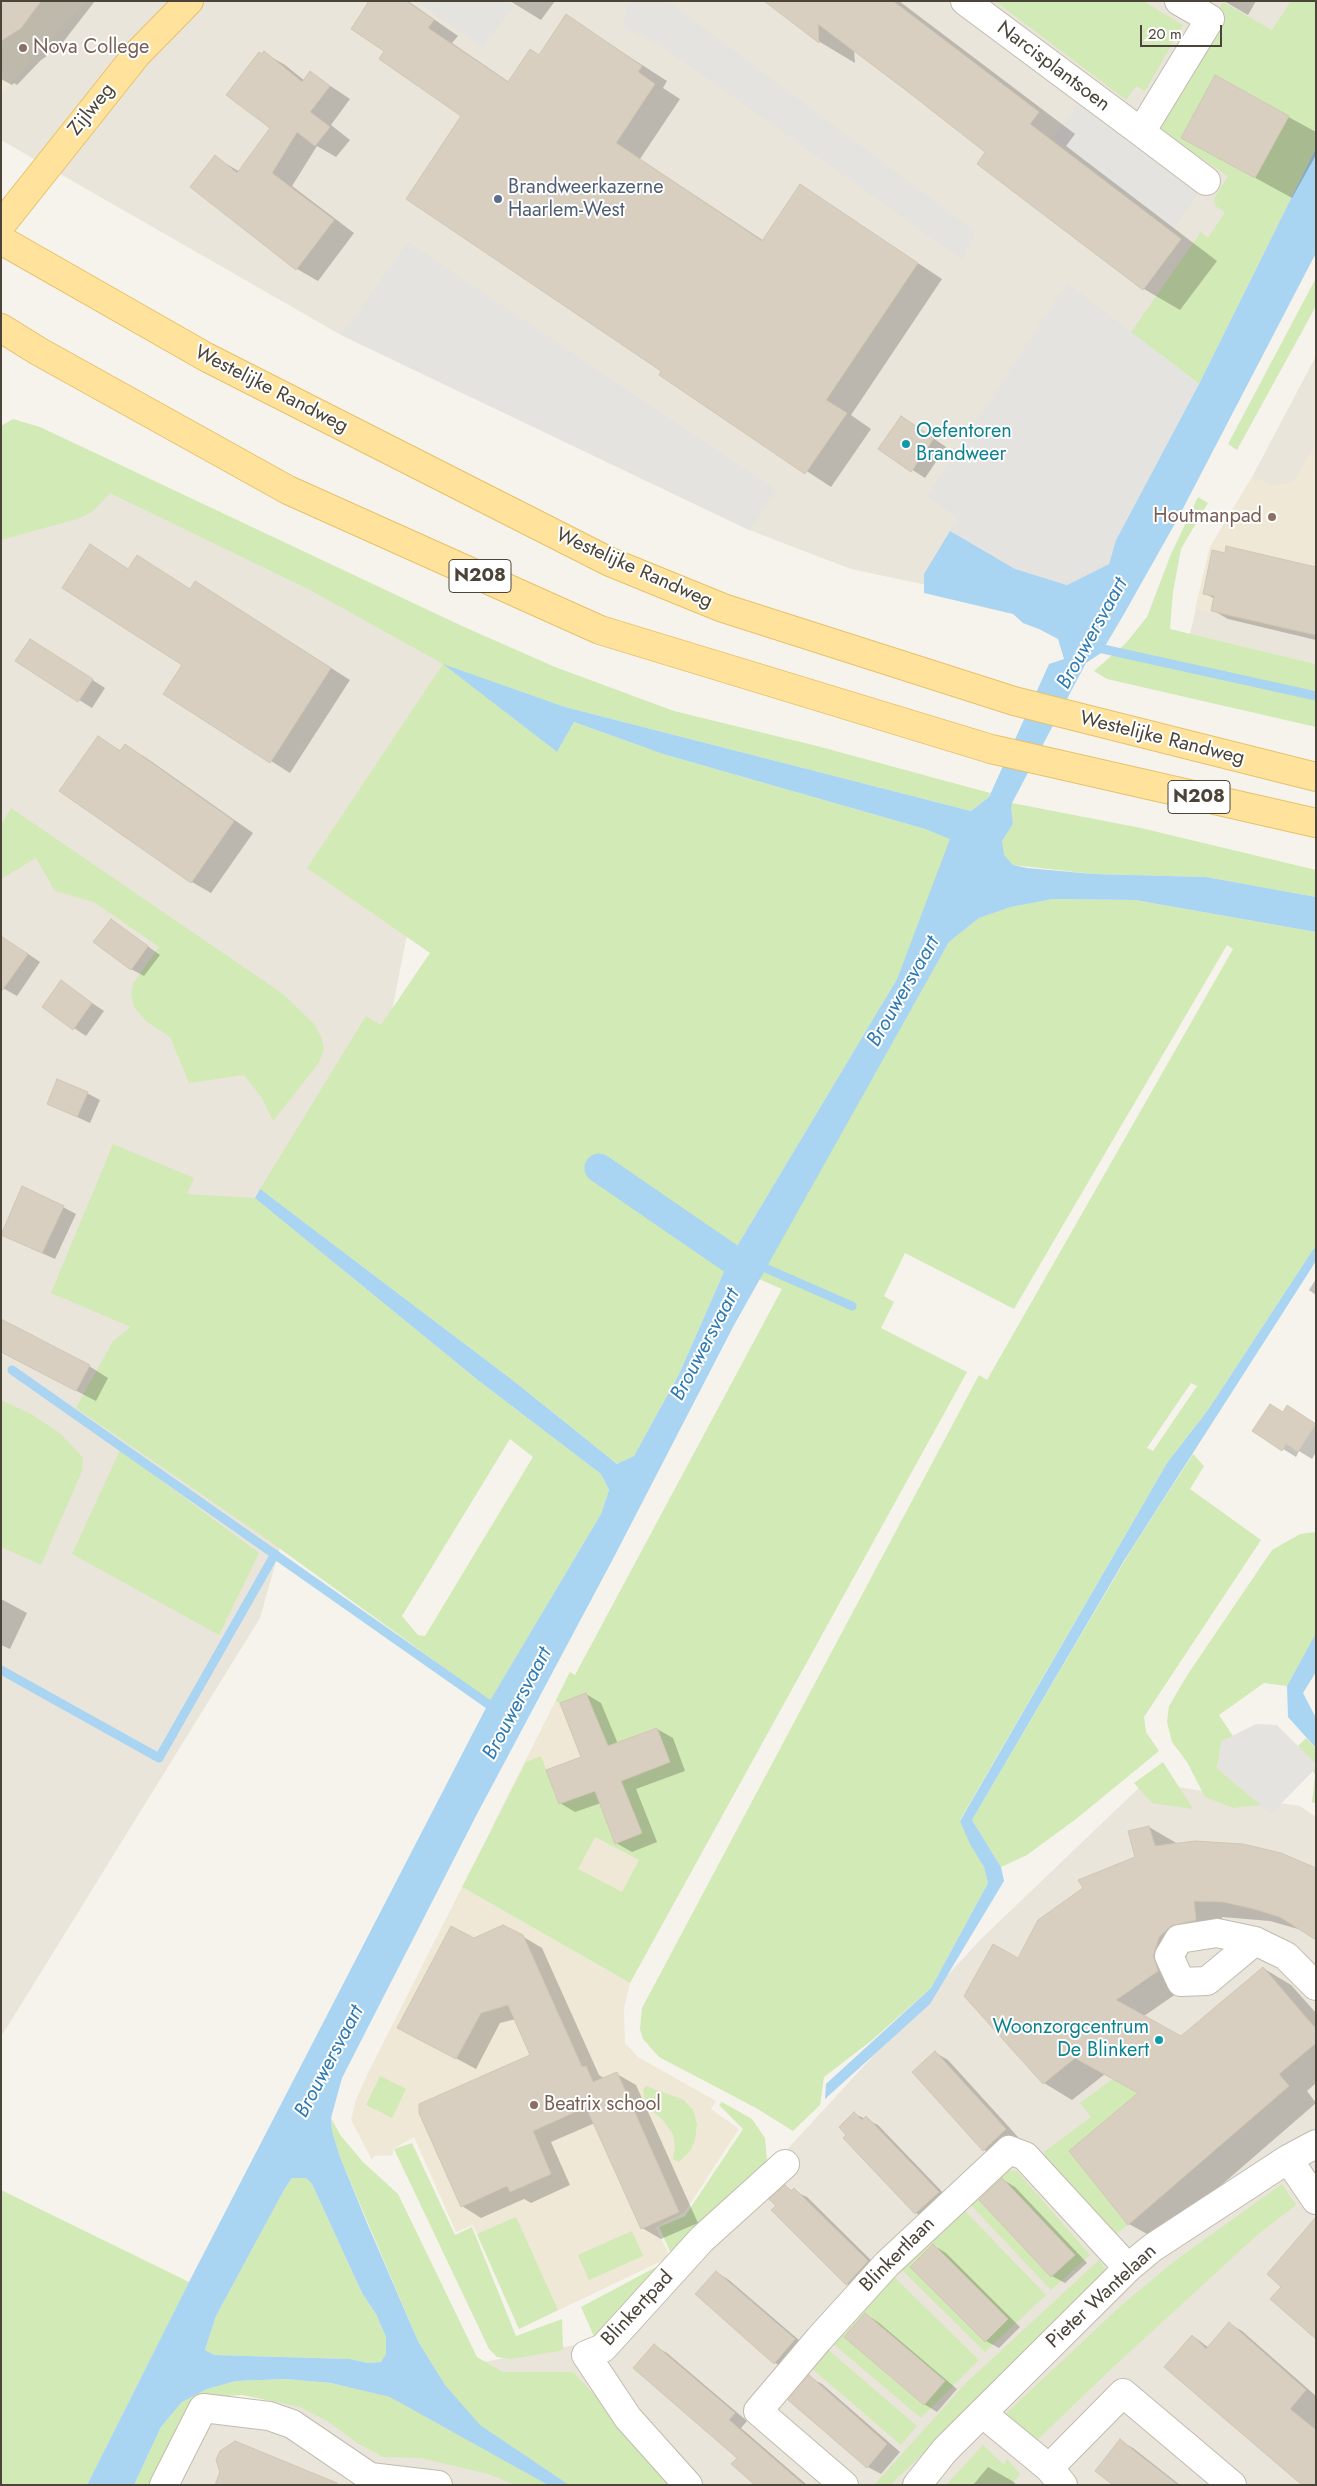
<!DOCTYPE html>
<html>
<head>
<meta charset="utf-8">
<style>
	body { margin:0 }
	#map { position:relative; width:1317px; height:2486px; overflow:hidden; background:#f6f3ec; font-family:Jost,sans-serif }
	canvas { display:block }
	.frame { position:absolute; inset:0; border:2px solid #4b4439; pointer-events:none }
	.scale { position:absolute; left:1140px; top:25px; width:82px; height:22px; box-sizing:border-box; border:2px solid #4b4439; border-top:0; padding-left:6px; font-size:15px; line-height:18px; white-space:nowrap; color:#4b4439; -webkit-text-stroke:4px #fff; paint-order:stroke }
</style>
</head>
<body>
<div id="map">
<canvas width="1317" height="2486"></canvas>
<div class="frame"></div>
<div class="scale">20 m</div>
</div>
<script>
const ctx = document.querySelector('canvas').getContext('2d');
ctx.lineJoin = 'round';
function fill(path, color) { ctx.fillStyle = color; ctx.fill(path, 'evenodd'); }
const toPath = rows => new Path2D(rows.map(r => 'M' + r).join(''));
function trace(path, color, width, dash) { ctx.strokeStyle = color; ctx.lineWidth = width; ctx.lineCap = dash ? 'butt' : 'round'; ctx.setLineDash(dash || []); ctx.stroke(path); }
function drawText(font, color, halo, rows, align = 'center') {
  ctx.font = font + ' Jost,sans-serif'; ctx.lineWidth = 4; ctx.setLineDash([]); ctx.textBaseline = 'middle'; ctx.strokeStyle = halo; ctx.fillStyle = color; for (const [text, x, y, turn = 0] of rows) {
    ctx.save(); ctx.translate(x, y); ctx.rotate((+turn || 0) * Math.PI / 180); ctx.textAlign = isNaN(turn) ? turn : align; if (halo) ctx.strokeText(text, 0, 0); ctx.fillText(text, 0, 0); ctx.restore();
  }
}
const residential = toPath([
	[1,1,1316,1,1316,89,1016,604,851,569,749,530,341,335,1,140],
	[1316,356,1316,664,1190,634,1210,547,1252,477],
	[1,425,463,649,302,1470,260,1618,1,2037],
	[1145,1782,1300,1806,1316,1817,1316,2485,172,2485,209,2413,613,2338,982,1938]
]);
const education = toPath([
	[1,1,86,1,1,95],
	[1314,446,1316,637,1195,609,1210,547,1252,477,1275,486,1291,482,1298,475],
	[570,1672,702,1744,622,1893,493,1825],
	[462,1887,630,1983,624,2008,625,2043,638,2057,716,2101,711,2109,739,2129,684,2213,656,2227,670,2257,519,2329,473,2225,456,2232,414,2137,393,2149,393,2155,374,2156,372,2160,351,2120,356,2100,368,2073]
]);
const green = toPath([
	[995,1,1143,1,1183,25,1145,91,1136,86,1126,100],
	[1291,1,1316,1,1316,148,1199,384,1131,332,1201,232,1208,238,1225,212,1215,206,1214,199,1228,176,1167,136,1141,132,1223,2,1272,30],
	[1316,278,1316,306,1237,450,1228,444],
	[13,419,40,427,462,626,555,667,674,711,817,746,990,793,989,797,971,811,565,707,445,665,557,752,574,722,663,754,925,829,951,839,897,979,730,1258,679,1374,634,1456,618,1464,607,1456,515,1382,260,1189,366,1016,381,1025,430,953,307,868,443,664,310,590,110,493,92,512,77,519,1,540,1,426],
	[1198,497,1208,503,1181,549,1173,592,1170,629,1316,664,1316,727,1107,679,1094,671,1126,643,1147,617,1171,554],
	[1012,803,1141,828,1316,870,1316,897,1206,877,1093,874,1013,865,1003,855,1002,841,1013,824,1010,808],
	[11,808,283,994,315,1025,322,1039,324,1050,318,1064,273,1121,262,1098,244,1075,189,1083,170,1037,146,1021,134,1007,131,995,133,984,159,947,94,902,55,891,36,858,1,879,1,826],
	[1053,899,1135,900,1316,932,1316,1245,1208,1410,1167,1463,960,1820,984,1867,988,1883,931,1988,871,2041,824,2077,820,2105,793,2131,756,2108,659,2057,643,2039,640,2029,642,2008,979,1375,987,1380,1233,949,1227,945,1014,1309,905,1253,884,1296,894,1302,881,1328,967,1372,630,1983,462,1887,526,1762,541,1756,559,1804,670,1762,657,1728,603,1748,556,1700,570,1672,575,1675,782,1289,759,1279,949,942,979,918,1011,907],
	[1191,1383,1197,1386,1153,1451,1147,1448],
	[595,1837,639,1860,622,1892,578,1869],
	[113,1144,194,1178,187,1194,255,1198,479,1381,601,1474,609,1490,601,1514,490,1701,268,1540,76,1408,113,1341,131,1327,51,1293],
	[510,1439,533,1457,425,1636,418,1635,402,1616],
	[1,1400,31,1414,61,1434,83,1458,82,1471,41,1565,1,1547],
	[120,1450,259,1553,219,1635,72,1554],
	[1193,1454,1204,1466,1190,1489,1261,1540,1144,1717,1146,1732,1159,1751,1076,1819,1027,1855,1001,1867,972,1820,1131,1550],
	[1316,1532,1316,1634,1287,1686,1264,1683,1219,1715,1233,1736,1222,1741,1217,1768,1261,1805,1233,1808,1205,1797,1187,1762,1172,1742,1167,1722,1169,1706,1188,1674,1272,1550,1300,1534],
	[1306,1738,1316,1748,1316,1804,1312,1802,1315,1775,1298,1746],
	[1163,1762,1193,1809,1152,1803,1134,1783],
	[380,2076,406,2089,392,2118,366,2105],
	[1113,2079,1138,2093,1128,2225,1109,2238,1051,2173,1044,2152,1091,2117,1080,2103],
	[646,2086,684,2100,693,2110,697,2124,695,2140,690,2151,679,2162,673,2159,675,2147,673,2134,662,2119,646,2106,643,2090],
	[722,2102,752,2119,765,2138,767,2160,758,2175,596,2341,581,2307,673,2258,659,2227,685,2216,743,2129,719,2105],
	[331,2118,341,2136,363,2162,398,2194,477,2357,503,2372,573,2372,680,2485,569,2485,480,2425,445,2385,418,2341,340,2157,332,2131],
	[412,2143,455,2235,472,2227,516,2336,562,2319,563,2349,559,2351,510,2359,497,2357,489,2349,394,2149],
	[1002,2170,1017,2171,1090,2255,1051,2290,968,2202],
	[292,2178,306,2178,312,2184,362,2293,376,2314,386,2337,386,2355,381,2362,368,2363,350,2359,214,2355,205,2350,216,2316,284,2190],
	[1282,2184,1296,2205,1256,2236,1109,2371,1031,2446,1001,2418,1124,2303,1176,2260],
	[1,2190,189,2282,87,2485,1,2485],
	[963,2209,1046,2295,985,2352,901,2269],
	[516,2217,558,2310,519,2329,477,2234],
	[632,2231,643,2256,589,2280,578,2255],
	[1099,2260,1106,2270,1101,2286,1052,2323,946,2432,890,2485,874,2485,965,2384],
	[893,2276,979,2360,921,2418,831,2342],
	[825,2347,917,2426,901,2445,810,2367],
	[285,2379,331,2383,390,2397,548,2485,516,2485,488,2474,421,2458,383,2457,359,2444,329,2422,300,2407,242,2395,216,2397,170,2485,134,2485,161,2427,182,2402,207,2389,236,2381],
	[983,2445,1004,2465,1007,2459,1020,2474,1011,2485,946,2485]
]);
const parking = toPath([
	[416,1,507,1,514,7,495,30,483,48],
	[629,1,668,1,975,231,963,260,660,45,622,27],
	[1087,92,1206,181,1174,229,1053,138],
	[408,242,777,491,749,530,341,335],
	[1067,283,1199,384,1116,540,1109,564,1067,585,1015,569,950,531,958,518,927,496],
	[1256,1724,1277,1725,1316,1764,1316,1768,1271,1814,1217,1768,1222,1741]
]);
const water = toPath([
	[1316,148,1316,253,1177,520,1124,614,1101,653,1086,663,1012,803,1011,808,1013,824,1002,841,1004,855,1013,865,1027,868,1093,874,1206,877,1316,897,1316,932,1135,900,1053,899,1011,907,979,918,949,942,733,1327,614,1557,477,1814,342,2078,331,2118,332,2131,340,2157,367,2223,418,2341,445,2385,480,2425,569,2485,548,2485,390,2397,331,2383,285,2379,236,2381,207,2389,182,2402,161,2427,134,2485,87,2485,189,2282,488,1704,601,1514,609,1490,601,1474,479,1381,255,1198,260,1189,515,1382,617,1464,634,1456,679,1374,730,1258,897,979,950,839,925,829,663,754,574,722,557,752,443,664,565,707,971,811,989,797,1049,664,1064,659,1058,639,1039,629,1023,623,1013,614,924,593,924,574,950,531,1015,569,1067,585,1109,564,1116,540,1199,384],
	[292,2178,306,2178,312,2184,362,2293,376,2314,386,2337,386,2354,381,2362,368,2363,350,2359,214,2355,205,2350,216,2316,284,2190],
	[1316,1245,1316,1261,1125,1559,972,1820,1001,1867,1004,1881,930,2004,825,2099,826,2084,931,1988,988,1883,984,1867,970,1844,960,1821,1167,1463,1208,1410],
	[1316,1633,1316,1672,1303,1693,1316,1718,1316,1748,1288,1717,1287,1686]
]);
const shadow = toPath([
	[1,1,95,1,60,46,40,61,17,85,14,83,12,85,1,79],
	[366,1,408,1,458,36,452,43,509,82,540,56,566,16,667,81,663,88,680,99,640,159,764,241,801,186,942,279,851,415,871,429,831,487,661,375,663,371,463,116,386,50,369,4],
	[510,1,555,1,541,20],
	[766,1,899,1,1075,134,1066,146,1217,261,1180,310,1144,289,979,164,987,151,854,50,855,63,820,42],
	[1224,1,1256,1,1248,15],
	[264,53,285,65,305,81,311,73,350,99,331,125,350,140,336,157,317,146,292,186,354,233,318,281,297,269,192,187,215,157,240,172,272,128,262,55],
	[1215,77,1316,132,1316,155,1292,198,1219,158],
	[914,425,946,447,925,478,880,449],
	[110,557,129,570,191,590,215,594,350,680,290,773,165,694,184,664],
	[1316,569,1316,640,1228,619,1212,610,1215,599,1204,593],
	[43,648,105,688,92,708,17,661],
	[99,738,121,751,125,746,145,757,253,833,211,893,192,882],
	[111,920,160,955,144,976,131,969],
	[21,949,40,962,17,996,1,987],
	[61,982,104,1011,86,1036,74,1028],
	[87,1093,100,1100,90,1123,49,1104],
	[63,1207,76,1214,55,1259,15,1241],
	[1316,1279,1316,1295,1309,1290],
	[1,1352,89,1366,108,1378,96,1401],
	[1284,1413,1316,1424,1316,1452,1312,1459,1299,1451,1296,1457,1254,1431],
	[1,1599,27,1613,10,1649,1,1645],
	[586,1694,601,1703,618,1744,657,1729,673,1738,685,1771,636,1789,657,1842,632,1852,616,1843,601,1803,575,1812,560,1803,583,1757],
	[1149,1827,1178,1844,1305,1931,1270,1921,1222,1917,1224,1936,1199,1942,1187,1954,1182,1973,1186,1987,1144,2016,1181,2038,1263,1968,1291,1985,1316,2013,1316,2083,1307,2091,1316,2103,1158,2240,1129,2224,1140,2093,1105,2074,1072,2100,1044,2083,1019,1959,1136,1858],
	[522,1936,542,1948,599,2075,605,2079,617,2074,636,2085,698,2223,661,2239,642,2228,595,2123,551,2142,570,2185,531,2203,524,2199,481,2218,462,2206,532,2055,516,2019,500,2023,476,2069,418,2038,474,1939],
	[936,2053,948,2060,1018,2137,997,2157,984,2150],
	[855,2114,878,2125,950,2200,928,2220,916,2213,844,2138,848,2135],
	[1002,2179,1015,2187,1087,2263,1065,2283,1052,2276],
	[785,2187,807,2197,880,2269,859,2291,847,2284,777,2206],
	[933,2245,946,2253,1020,2327,999,2348,986,2341],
	[716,2272,729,2280,807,2347,788,2370,775,2363,697,2294],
	[865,2314,878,2322,957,2389,937,2412,924,2404],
	[1230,2324,1242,2331,1316,2396,1316,2485,1193,2336,1209,2348],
	[654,2346,667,2353,747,2421,741,2428,807,2485,757,2485],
	[809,2377,822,2384,900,2452,881,2474,868,2467,789,2400],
	[1120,2441,1133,2448,1180,2485,1114,2485],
	[988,2467,1014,2482,1016,2485,973,2485]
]);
const stream = toPath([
	[1094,647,1316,696],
	[756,1264,852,1306],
	[12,1370,488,1704],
	[1,1670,159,1758,275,1554]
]);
const canal = toPath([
	[599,1168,746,1269]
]);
const building = toPath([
	[1,1,41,1,21,28,1,41,1,1],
	[369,1,406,1,434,20,428,28,508,82,530,49,539,55,566,14,642,66,638,72,655,84,616,143,762,241,800,184,918,263,826,400,847,413,805,474,659,375,661,371,406,199,461,116,379,59,384,51,351,29,369,1],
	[764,1,893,1,1039,112,1030,124,1181,239,1143,290,977,164,985,152,907,91,818,24,819,43,764,1],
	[264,51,302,82,310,71,330,86,310,112,330,127,315,146,297,132,272,173,334,220,296,270,190,187,215,155,237,173,270,128,226,95,259,52,262,54,264,51],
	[1215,75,1289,116,1255,178,1181,138,1215,75],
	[901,416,934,438,911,472,878,449,901,416],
	[90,544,128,569,137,555,190,589,195,581,331,668,270,763,163,694,182,665,62,588,90,544],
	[1226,546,1316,567,1316,635,1211,611,1214,596,1203,594,1212,550,1225,553,1226,546],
	[30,639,93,679,78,702,15,661,30,639],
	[98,736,120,751,125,744,234,821,191,883,59,791,98,736],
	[111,919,148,946,131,970,93,942,111,919],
	[1,936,28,954,1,992,1,936],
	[61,980,92,1003,73,1030,42,1007,61,980],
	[57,1079,88,1092,77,1117,47,1104,57,1079],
	[22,1186,64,1206,42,1253,1,1235,22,1186],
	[1,1319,90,1365,76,1391,1,1352,1,1319],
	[1270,1404,1283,1412,1287,1405,1316,1424,1298,1452,1286,1444,1282,1451,1252,1431,1270,1404],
	[586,1693,608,1746,657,1728,670,1762,621,1781,642,1833,615,1844,595,1791,559,1804,546,1770,581,1757,560,1703,586,1693],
	[1149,1826,1155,1846,1195,1841,1243,1844,1281,1853,1316,1868,1316,1940,1280,1917,1254,1909,1224,1902,1194,1901,1196,1920,1171,1926,1159,1937,1153,1956,1158,1971,1116,2000,1181,2036,1263,1967,1316,2029,1316,2043,1279,2074,1289,2086,1128,2225,1069,2151,1138,2093,1075,2058,1043,2084,964,1996,993,1944,1018,1958,1038,1920,1083,1888,1078,1880,1135,1857,1128,1831,1149,1826],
	[503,1925,523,1935,582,2067,586,2066,593,2082,617,2072,679,2212,641,2229,586,2107,533,2131,551,2174,510,2192,507,2186,461,2207,419,2113,419,2104,530,2055,508,2005,481,2013,456,2059,397,2028,451,1926,474,1938,503,1925],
	[935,2051,1006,2129,983,2151,912,2072,935,2051],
	[854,2112,862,2120,866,2116,939,2192,915,2214,843,2138,846,2135,839,2127,854,2112],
	[1002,2178,1075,2255,1051,2277,979,2200,1002,2178],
	[785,2185,791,2191,794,2188,868,2261,846,2285,771,2210,776,2206,769,2199,785,2185],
	[1316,2217,1316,2339,1270,2299,1281,2287,1267,2274,1316,2217],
	[933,2244,1008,2319,985,2342,910,2267,933,2244],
	[716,2271,795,2339,774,2364,695,2294,716,2271],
	[865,2313,945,2381,924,2405,844,2337,865,2313],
	[1229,2322,1306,2390,1290,2409,1316,2430,1316,2485,1302,2485,1164,2367,1192,2335,1206,2349,1229,2322],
	[654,2344,735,2413,729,2420,804,2485,755,2485,731,2464,737,2458,633,2368,654,2344],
	[809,2375,887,2444,867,2468,788,2400,809,2375],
	[1120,2439,1138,2454,1178,2485,1113,2485,1095,2471,1120,2439],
	[235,2441,337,2483,337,2485,215,2485,220,2472,216,2460,220,2451,235,2441]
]);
const minor = toPath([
	[965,1,1141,132,1210,19,1179,1],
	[1141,132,1206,181],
	[1255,1941,1207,1981,1181,1982,1169,1956,1179,1939,1217,1933,1255,1941,1286,1956,1316,1986],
	[1288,2159,1316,2200],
	[982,2413,1049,2468,1063,2485],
	[1049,2468,1123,2393,1232,2485],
	[164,2485,203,2408,269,2416,292,2424,370,2477,438,2485],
	[688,2485,628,2418,586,2355,603,2348,702,2239,785,2164],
	[844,2485,758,2411,819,2339,887,2264,1009,2150,1025,2156,1128,2268],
	[917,2485,945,2450,1128,2268,1152,2248,1288,2159,1316,2144]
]);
const major = toPath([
	[1,225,137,54,189,1],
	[1,240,206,357,610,562,723,608,1014,701,1316,777],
	[1,328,38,351,288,490,600,630,991,749,1316,823]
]);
const markers = [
	[23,48,5,"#8d6e63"],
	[498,199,5,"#5c6f8a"],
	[906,444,5,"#0f9aa8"],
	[1272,517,5,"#8d6e63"],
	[1159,2040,5,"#0f9aa8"],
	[534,2105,5,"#8d6e63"]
];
const shields = [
	[480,576,62],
	[1199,797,62]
];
const shieldNames = [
	["N208",480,576],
	["N208",1199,797]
];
const educationNames = [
	["Nova College",33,48],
	["Houtmanpad",1262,517,"right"],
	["Beatrix school",544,2105]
];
const streetNames = [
	["Narcisplantsoen",1053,67,37],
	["Zijlweg",92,110,-51],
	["Westelijke Randweg",271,390,27],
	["Westelijke Randweg",634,569,24],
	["Westelijke Randweg",1162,739,14],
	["Blinkertlaan",898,2255,-45],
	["Pieter Wantelaan",1102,2297,-43],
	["Blinkertpad",638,2309,-47]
];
const serviceNames = [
	["Brandweerkazerne",508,188],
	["Haarlem-West",508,211]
];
const cultureNames = [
	["Oefentoren",916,432],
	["Brandweer",916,455],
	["Woonzorgcentrum",1149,2028,"right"],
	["De Blinkert",1149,2051,"right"]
];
const waterNames = [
	["Brouwersvaart",1093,634,-61],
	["Brouwersvaart",904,992,-60],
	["Brouwersvaart",706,1345,-62],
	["Brouwersvaart",518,1704,-62],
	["Brouwersvaart",330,2062,-62]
];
fill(residential, '#eae5da');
fill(education, '#efe8d6');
fill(green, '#d2eab5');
fill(parking, '#e5e3e0');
fill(water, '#a9d4f2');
fill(shadow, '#0003');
trace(stream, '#a9d4f2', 9);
trace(canal, '#a9d4f2', 29);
fill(building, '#d8cfc1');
trace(building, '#d3c7b4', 1);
trace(minor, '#c2bbae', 30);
trace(major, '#e6c16a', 30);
trace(minor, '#fff', 28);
trace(major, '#ffe39c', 28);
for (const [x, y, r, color] of markers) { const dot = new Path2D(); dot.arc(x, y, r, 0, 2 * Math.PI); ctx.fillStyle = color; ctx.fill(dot); trace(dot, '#fff', 2); }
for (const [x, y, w] of shields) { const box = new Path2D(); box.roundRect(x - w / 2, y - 16.5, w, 33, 4); ctx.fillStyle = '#fff'; ctx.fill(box); trace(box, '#4b4439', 1); }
drawText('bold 19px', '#4b4439', null, shieldNames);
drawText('20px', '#785e54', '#fff', educationNames, 'left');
drawText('20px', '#4b4439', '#fff', streetNames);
drawText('20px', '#4e5e75', '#fff', serviceNames, 'left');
drawText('20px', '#0d838f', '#fff', cultureNames, 'left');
drawText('italic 21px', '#2e7ab2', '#fff', waterNames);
</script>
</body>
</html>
